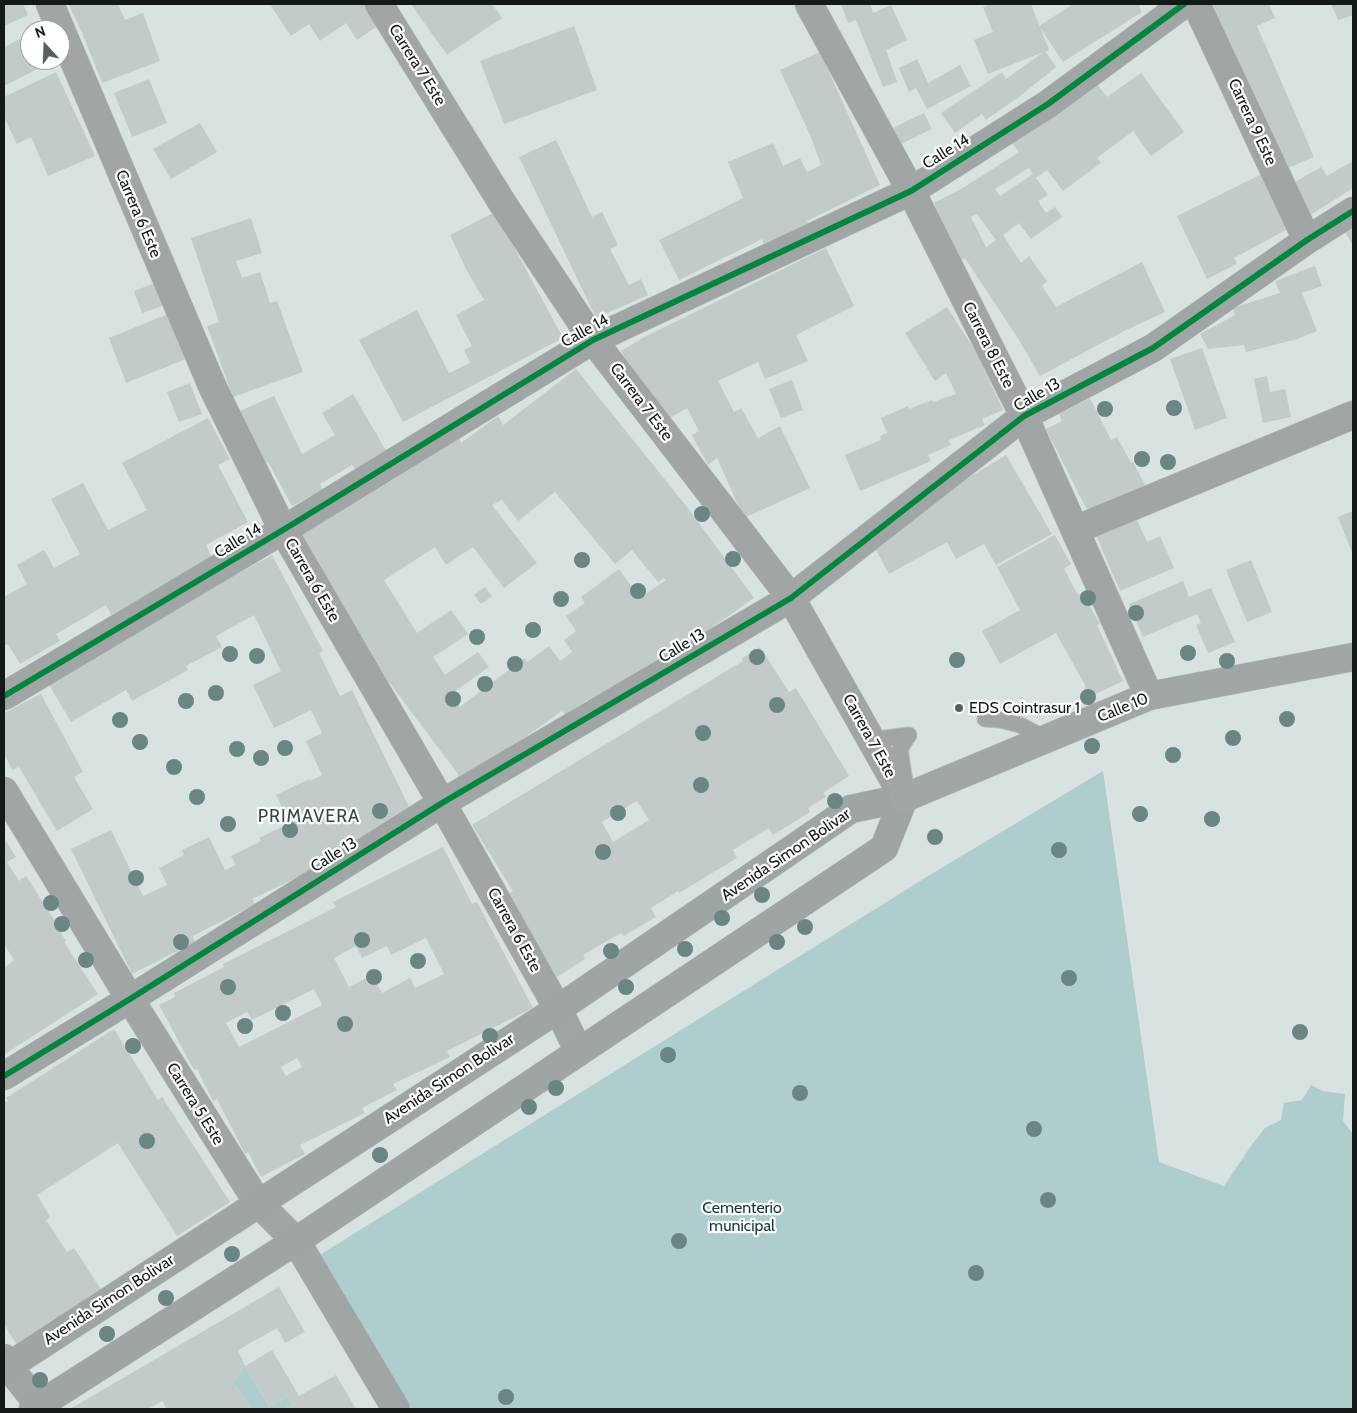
<!DOCTYPE html>
<html>
<head>
<meta charset="utf-8">
<style>
	body { margin:0 }
	#map { position:relative; width:1357px; height:1413px; overflow:hidden; background:#d7e2e1; font-family:Cabin,sans-serif }
	canvas { display:block }
	.frame { position:absolute; inset:0; border:5px solid #131919; pointer-events:none }
	.north { position:absolute; left:20px; top:20px; width:50px; height:50px; box-sizing:border-box; background:#fff; border:1px solid #a1a3a3; border-radius:50%; rotate:340deg; font-size:14px; font-weight:700; line-height:20px; text-align:center; color:#131919 }
	.north::after { content:''; display:block; margin:auto; width:18px; height:22px; background:#585f5f; clip-path:polygon(50% 0,100% 100%,50% 72%,0 100%) }
</style>
</head>
<body>
<div id="map">
<canvas width="1357" height="1413"></canvas>
<div class="frame"></div>
<div class="north">N</div>
</div>
<script>
const ctx = document.querySelector('canvas').getContext('2d');
ctx.lineJoin = 'round';
function fill(path, color) { ctx.fillStyle = color; ctx.fill(path, 'evenodd'); }
const toPath = rows => new Path2D(rows.map(r => 'M' + r).join(''));
function trace(path, color, width, dash) { ctx.strokeStyle = color; ctx.lineWidth = width; ctx.lineCap = dash ? 'butt' : 'round'; ctx.setLineDash(dash || []); ctx.stroke(path); }
function drawText(font, color, halo, rows, align = 'center') {
  ctx.font = font + ' Cabin,sans-serif'; ctx.lineWidth = 4.5; ctx.setLineDash([]); ctx.textBaseline = 'middle'; ctx.strokeStyle = halo; ctx.fillStyle = color; for (const [text, x, y, turn = 0] of rows) {
    ctx.save(); ctx.translate(x, y); ctx.rotate((+turn || 0) * Math.PI / 180); ctx.textAlign = isNaN(turn) ? turn : align; if (halo) ctx.strokeText(text, 0, 0); ctx.fillText(text, 0, 0); ctx.restore();
  }
}
const green = toPath([
	[1103,771,1159,1162,1224,1186,1251,1146,1265,1128,1281,1120,1284,1103,1302,1100,1311,1085,1323,1091,1345,1094,1343,1121,1353,1134,1353,1409,412,1409,315,1258,925,878],
	[245,1366,269,1407,287,1397,292,1405,285,1409,251,1409,233,1382]
]);
const building = toPath([
	[4,4,23,4,28,15,4,26],
	[71,4,118,4,125,20,143,13,160,61,102,83,83,35,69,5],
	[275,4,365,4,379,25,357,40,346,23,320,41,309,24,291,36,271,6],
	[411,4,492,4,502,18,447,55],
	[841,4,870,4,873,13,891,5,907,40,886,50,897,82,883,87,856,20,848,23],
	[991,4,1031,4,1049,50,988,74,974,40,993,32,983,7],
	[1073,4,1138,4,1142,12,1063,62,1039,26],
	[1212,4,1269,4,1275,18,1257,26,1314,157,1283,170],
	[1331,4,1353,4,1353,15,1338,20],
	[574,26,597,90,504,124,480,61],
	[30,34,30,60,55,60,4,86,4,47],
	[1045,51,1056,67,1019,97,986,120,982,114,955,133,941,113,1002,72,1006,79],
	[820,52,880,185,807,221,810,228,765,248,762,239,679,280,659,240,743,198,728,162,773,143,783,166,800,158,807,172,821,165,811,137,780,70],
	[917,59,928,83,960,65,971,86,927,109,916,88,909,92,899,68],
	[56,72,95,156,48,176,31,137,17,144,4,117,4,97],
	[1141,73,1184,132,1151,156,1133,131,1097,158,1101,163,1063,191,1047,170,1036,178,1048,195,1038,201,1046,213,1055,207,1062,217,1031,239,1019,223,1003,235,1021,263,1029,256,1047,281,1042,286,1056,307,1142,262,1165,312,1124,331,1040,376,1019,340,965,258,960,260,941,222,934,203,963,188,1019,152,1012,143,1097,84,1107,97],
	[1029,168,1033,174,1000,196,995,189],
	[977,214,996,240,986,247,971,217],
	[149,79,167,123,132,137,114,93],
	[924,113,932,129,901,144,893,128],
	[200,123,217,152,171,179,153,149],
	[556,140,592,217,602,212,618,245,610,249,629,285,641,279,648,295,596,318,519,157],
	[1353,161,1353,188,1309,216,1290,185,1321,167,1327,176],
	[1266,172,1293,226,1234,258,1237,264,1207,279,1177,216],
	[495,212,563,338,403,422,359,340,417,310,449,373,470,363,464,350,472,346,456,315,484,300,467,271,450,235],
	[251,218,262,253,236,261,242,278,260,272,270,303,277,301,303,372,233,397,207,326,219,322,191,238],
	[1353,227,1353,246,1345,232],
	[826,248,854,306,796,335,808,361,765,379,758,362,718,381,734,412,741,408,758,438,780,426,810,488,744,518,717,458,708,465,692,435,699,431,687,408,663,422,621,351,646,336],
	[1315,266,1322,286,1302,293,1317,331,1297,339,1246,352,1244,345,1208,349,1200,334,1235,315,1233,308,1280,293,1275,281],
	[160,281,168,304,142,313,134,291],
	[947,307,977,354,1003,410,982,419,985,425,949,440,951,445,928,455,931,461,860,491,845,455,881,440,880,436,887,433,881,418,908,406,909,409,932,400,933,402,956,394,946,373,935,381,905,333],
	[168,314,186,359,126,383,109,338],
	[1202,348,1227,418,1195,430,1170,359],
	[576,369,687,507,754,598,683,648,678,651,676,648,642,672,641,670,591,706,587,700,566,715,562,711,463,781,386,678,340,608,297,537,391,481,459,436,461,443,498,416,503,425],
	[555,492,615,564,632,550,658,582,664,578,666,580,640,598,619,569,581,597,585,603,566,616,576,631,564,640,572,652,560,661,549,646,527,662,524,658,460,707,451,694,489,667,478,652,445,675,433,657,468,634,451,610,417,633,384,580,435,547,446,565,473,547,504,588,537,563,492,505,502,500,518,521],
	[1267,376,1270,392,1285,389,1291,417,1263,423,1254,379],
	[792,380,803,410,781,418,769,389],
	[190,383,202,414,179,422,167,392],
	[353,394,388,454,357,472,352,465,320,484,322,490,292,506,268,462,263,463,240,411,274,396,302,454,335,435,322,413],
	[1090,398,1111,440,1117,437,1131,463,1133,462,1146,487,1090,516,1046,429,1062,421,1059,414],
	[208,418,230,459,218,465,248,522,206,545,213,560,111,615,106,605,56,634,60,641,20,664,8,644,4,646,4,597,27,584,17,565,44,550,54,568,80,554,51,499,83,483,108,530,147,510,122,463],
	[1006,455,1052,534,996,565,984,544,956,559,947,542,889,574,871,541,926,504],
	[1353,511,1353,555,1338,517],
	[1135,516,1147,542,1160,536,1174,568,1120,591,1095,533],
	[1055,535,1071,564,1064,569,1078,595,1082,593,1100,624,1097,625,1123,681,1087,698,1085,685,1056,633,1000,664,982,631,1020,610,997,567],
	[272,555,323,651,319,653,340,696,352,690,413,815,310,865,313,870,252,899,255,904,193,936,195,942,132,974,71,849,111,830,143,896,167,885,159,868,184,855,182,850,209,837,225,870,236,865,231,856,261,841,259,838,290,823,276,795,309,779,310,781,322,775,306,741,322,733,311,710,274,728,253,685,281,671,254,615,216,636,222,647,186,666,188,670,132,701,126,690,71,722,49,685,195,597],
	[1251,560,1272,612,1247,622,1226,570],
	[1183,581,1189,597,1211,588,1235,642,1208,653,1196,625,1201,623,1197,614,1143,637,1129,604],
	[485,587,492,596,481,604,474,595],
	[760,647,789,692,796,688,849,776,823,793,826,797,808,808,810,812,773,835,769,828,733,850,737,858,679,893,678,891,651,908,656,917,624,936,621,933,583,955,585,959,557,977,507,895,513,891,472,825,743,661,741,659],
	[637,801,649,820,613,842,602,822],
	[41,694,83,772,74,777,93,809,57,831,19,767,12,770,4,753,4,713],
	[6,841,16,857,7,862,19,881,26,876,57,924,56,925,66,941,64,942,98,994,5,1054,4,968,14,960,4,944,4,842],
	[443,847,472,904,477,902,533,1008,447,1051,450,1057,393,1084,397,1090,362,1108,365,1113,300,1145,305,1154,261,1177,248,1152,245,1154,217,1099,213,1101,197,1069,194,1070,159,1005,175,997,174,993,224,967,223,964,336,907,333,902],
	[426,938,444,974,415,988,410,978,382,993,372,975,349,987,334,958,356,946,362,958,387,946,391,955],
	[314,989,322,1005,239,1047,226,1023,247,1012,252,1020],
	[297,1058,302,1067,286,1076,281,1067],
	[114,1029,158,1100,162,1097,230,1202,177,1236,118,1143,37,1195,50,1217,46,1220,67,1252,74,1248,102,1291,18,1347,4,1324,4,1103,8,1101,6,1098],
	[279,1287,305,1332,285,1343,277,1328,238,1350,245,1366,272,1350,299,1396,336,1375,356,1409,285,1409,292,1405,287,1397,269,1407,245,1366,233,1382,251,1409,167,1409,162,1401,148,1409,70,1409]
]);
const lane = toPath([
	[985,719,1000,720,1020,725,1047,739],
	[871,740,909,735],
	[906,788,900,749,909,735]
]);
const street = toPath([
	[50,4,213,388,283,530,442,803,558,1009,579,1052],
	[379,4,503,204,593,340,791,598,904,798],
	[809,4,911,191,1024,416,1149,696],
	[1196,4,1307,240],
	[1075,530,1353,415],
	[4,696,283,530,593,340,911,191,1048,104,1184,4],
	[4,791,130,999,258,1203,296,1241,396,1409],
	[4,1076,130,999,442,803,791,598,1024,416,1153,348,1307,240,1353,211],
	[4,1358,8,1366,42,1409]
]);
const secondary = toPath([
	[4,1369,558,1009,851,809,904,798],
	[33,1409,296,1241,884,848,904,798]
]);
const primary = toPath([
	[904,798,1149,696,1353,657]
]);
const cycleway = toPath([
	[4,696,283,530,593,340,911,191,1048,104,1184,4],
	[4,1076,130,999,442,803,791,598,1024,416,1153,348,1307,240,1353,211]
]);
const trees = [
	[1174,408],
	[1105,409],
	[1142,459],
	[1168,462],
	[702,514],
	[733,559],
	[582,560],
	[638,591],
	[1088,598],
	[561,599],
	[1136,613],
	[533,630],
	[477,637],
	[1188,653],
	[230,654],
	[257,656],
	[757,657],
	[957,660],
	[1227,661],
	[515,664],
	[485,684],
	[216,693],
	[1088,697],
	[453,699],
	[186,701],
	[777,705],
	[1287,719],
	[120,720],
	[703,733],
	[1233,738],
	[140,742],
	[1092,746],
	[285,748],
	[237,749],
	[1173,755],
	[261,758],
	[174,767],
	[701,785],
	[197,797],
	[835,801],
	[380,811],
	[618,813],
	[1140,814],
	[1212,819],
	[228,824],
	[290,830],
	[935,837],
	[1059,850],
	[603,852],
	[136,878],
	[762,895],
	[51,903],
	[722,918],
	[62,924],
	[805,927],
	[362,940],
	[181,942],
	[777,942],
	[685,949],
	[611,951],
	[86,960],
	[418,961],
	[374,977],
	[1069,978],
	[228,987],
	[626,987],
	[283,1013],
	[345,1024],
	[245,1026],
	[1300,1032],
	[490,1036],
	[133,1046],
	[668,1055],
	[556,1088],
	[800,1093],
	[529,1107],
	[1034,1129],
	[147,1141],
	[380,1155],
	[1048,1200],
	[679,1241],
	[232,1254],
	[976,1273],
	[166,1298],
	[107,1334],
	[40,1380],
	[506,1397]
];
const markers = [
	[959,708,5,"#585f5f"]
];
const streetNames = [
	["Carrera 7 Este",417,65,58],
	["Carrera 9 Este",1252,122,65],
	["Calle 14",946,152,-32],
	["Carrera 6 Este",138,214,67],
	["Calle 14",585,331,-29],
	["Carrera 8 Este",988,345,63],
	["Calle 13",1037,395,-30],
	["Carrera 7 Este",641,402,53],
	["Calle 14",238,541,-31],
	["Carrera 6 Este",312,580,60],
	["Calle 13",682,646,-31],
	["Calle 10",1123,708,-22],
	["Carrera 7 Este",869,736,61],
	["Calle 13",334,855,-32],
	["Avenida Simon Bolivar",786,855,-34],
	["Carrera 6 Este",514,930,61],
	["Avenida Simon Bolivar",449,1079,-33],
	["Carrera 5 Este",195,1104,58],
	["Avenida Simon Bolivar",109,1300,-33]
];
const poiNames = [
	["EDS Cointrasur 1",969,708]
];
const parkNames = [
	["Cementerio",742,1208],
	["municipal",742,1226]
];
const neighbourhoodNames = [
	["PRIMAVERA",309,817]
];
fill(green, '#afcdcd');
fill(building, '#c2cbca');
trace(lane, '#b5bdbc', 17);
trace(street, '#b5bdbc', 29);
trace(secondary, '#b5bdbc', 29);
trace(primary, '#b5bdbc', 29);
trace(lane, '#a1a5a5', 15);
trace(street, '#a1a5a5', 28);
trace(secondary, '#9fa4a4', 28);
trace(primary, '#a1a7a7', 28);
trace(cycleway, '#00873e', 6);
ctx.fillStyle = '#6b8585';
for (const [x, y] of trees) { ctx.beginPath(); ctx.arc(x, y, 8, 0, 2 * Math.PI); ctx.fill(); }
for (const [x, y, r, color] of markers) { const dot = new Path2D(); dot.arc(x, y, r, 0, 2 * Math.PI); ctx.fillStyle = color; ctx.fill(dot); trace(dot, '#fff', 2); }
drawText('16px', '#131919', '#fff', streetNames);
drawText('16px', '#131919', '#fff', poiNames, 'left');
drawText('16px', '#123939', '#fff', parkNames);
ctx.letterSpacing = '1px';
drawText('18px', '#3a4949', '#fff', neighbourhoodNames);
ctx.letterSpacing = '0px';
</script>
</body>
</html>
